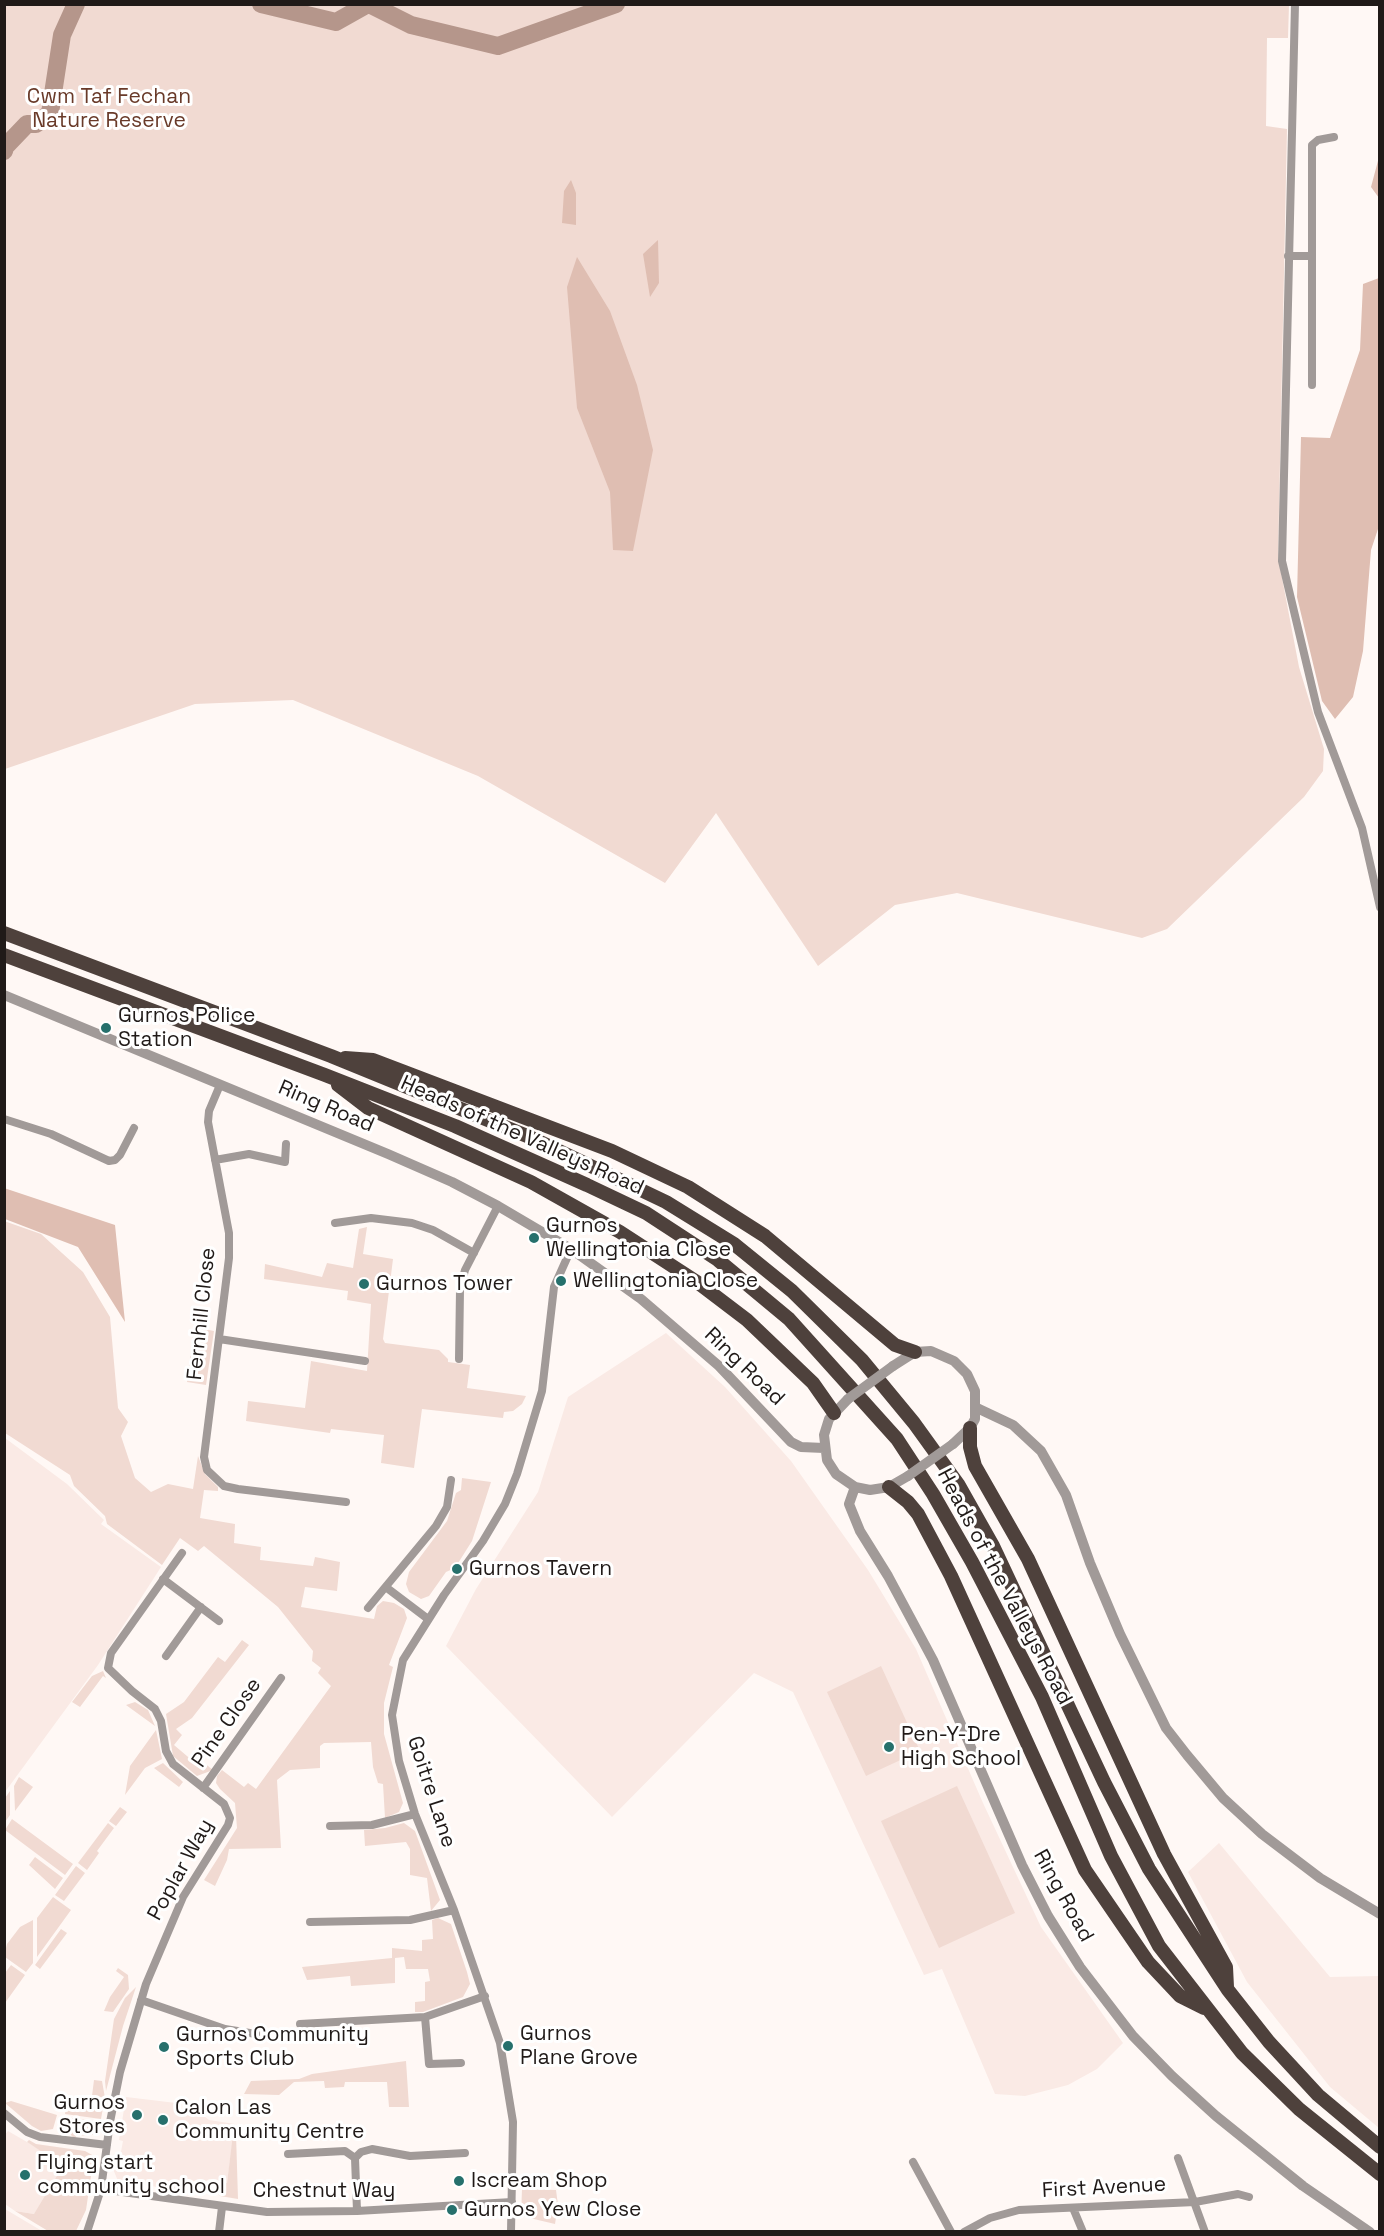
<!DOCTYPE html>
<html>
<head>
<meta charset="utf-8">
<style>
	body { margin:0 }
	#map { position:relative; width:1384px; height:2236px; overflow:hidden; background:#fff8f5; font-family:"Space Grotesk",sans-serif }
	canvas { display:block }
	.frame { position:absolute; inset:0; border:6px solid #201a18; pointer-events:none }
</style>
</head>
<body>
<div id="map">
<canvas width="1384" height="2236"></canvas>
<div class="frame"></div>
</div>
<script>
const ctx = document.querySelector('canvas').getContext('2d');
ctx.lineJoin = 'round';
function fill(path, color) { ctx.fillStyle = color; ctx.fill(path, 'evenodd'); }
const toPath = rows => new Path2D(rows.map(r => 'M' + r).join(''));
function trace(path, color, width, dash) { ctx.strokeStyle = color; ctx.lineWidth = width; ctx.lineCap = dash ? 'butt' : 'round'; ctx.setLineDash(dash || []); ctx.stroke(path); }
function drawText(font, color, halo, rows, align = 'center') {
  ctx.font = font + ' "Space Grotesk",sans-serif'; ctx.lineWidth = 6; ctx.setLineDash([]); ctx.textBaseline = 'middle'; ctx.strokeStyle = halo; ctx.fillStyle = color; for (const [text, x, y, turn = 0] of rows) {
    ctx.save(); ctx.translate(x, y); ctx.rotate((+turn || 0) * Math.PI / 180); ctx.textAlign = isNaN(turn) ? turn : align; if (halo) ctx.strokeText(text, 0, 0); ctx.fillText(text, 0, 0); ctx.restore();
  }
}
const built = toPath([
	[666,1333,725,1387,791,1461,868,1570,916,1649,983,1803,1041,1927,1123,2043,1097,2069,1068,2085,1025,2096,995,2094,942,1969,924,1975,793,1692,754,1673,612,1817,446,1646,476,1589,538,1492,568,1397],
	[5,1438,67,1484,104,1520,101,1524,161,1567,98,1665,5,1792],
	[1219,1843,1330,1977,1379,1976,1379,2128,1330,2087,1247,1982,1188,1872],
	[126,2097,176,2103,175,2109,200,2113,209,2120,235,2124,227,2183,209,2179,191,2192,118,2181,113,2169,115,2156,121,2152,123,2141,119,2140],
	[8,2131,27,2142,86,2180,34,2214,15,2211,5,2204,4,2136],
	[4,2209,5,2209,42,2231,5,2231]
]);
const green = toPath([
	[4,5,1289,5,1288,38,1267,38,1266,126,1287,129,1278,557,1299,667,1324,749,1323,771,1304,797,1167,929,1142,938,957,893,895,905,818,966,716,813,665,883,478,776,293,700,195,704,5,769],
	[4,1221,41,1234,83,1272,110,1317,118,1408,128,1422,121,1436,135,1478,151,1492,168,1484,193,1489,198,1456,205,1474,218,1487,218,1491,204,1490,200,1518,235,1524,234,1543,261,1547,260,1560,313,1566,315,1557,340,1562,337,1591,305,1587,301,1607,374,1619,377,1606,383,1601,394,1603,404,1609,407,1618,389,1665,393,1667,384,1703,384,1734,403,1803,399,1812,385,1818,383,1784,378,1783,373,1767,371,1742,324,1743,320,1746,320,1768,290,1770,277,1780,281,1848,229,1849,227,1860,215,1886,204,1880,237,1828,235,1803,220,1789,216,1783,217,1776,222,1770,244,1787,248,1783,256,1789,331,1686,318,1673,321,1668,312,1661,313,1651,278,1607,204,1546,198,1551,180,1538,162,1565,107,1524,105,1516,74,1486,70,1475,5,1433],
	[367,1227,363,1254,393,1259,383,1339,385,1343,439,1350,448,1359,448,1362,470,1365,467,1388,526,1396,522,1404,513,1411,504,1412,503,1418,422,1409,414,1468,381,1463,384,1435,331,1429,330,1433,246,1421,248,1401,305,1408,311,1361,367,1371,371,1304,347,1300,348,1291,264,1279,265,1264,322,1277,327,1263,353,1268,359,1229],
	[194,1327,214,1331,206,1385,187,1382],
	[462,1478,491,1482,472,1541,455,1568,446,1572,429,1596,421,1599,409,1592,406,1584,409,1572,447,1521,456,1493,461,1490],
	[242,1640,249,1645,192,1718,176,1729,182,1735,174,1745,194,1762,198,1758,213,1770,197,1776,173,1756,166,1714,184,1702,218,1657,225,1662],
	[881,1666,920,1751,866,1776,827,1692],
	[103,1671,106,1678,103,1676,80,1707,72,1702,92,1676],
	[135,1702,148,1710,155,1726,126,1705],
	[156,1730,162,1759,145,1768,125,1795,130,1766],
	[163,1763,183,1782,179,1787,154,1768],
	[19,1777,33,1787,15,1811,14,1786],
	[957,1786,1015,1913,939,1948,881,1821],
	[10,1791,10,1815,5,1822,5,1798],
	[120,1807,127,1812,116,1826,109,1821],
	[12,1819,73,1864,65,1875,5,1830],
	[108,1823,114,1828,97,1851,99,1853,87,1870,78,1863],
	[404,1823,415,1831,440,1900,431,1911,427,1878,410,1875,410,1849,406,1842,365,1846,364,1830,385,1828],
	[35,1857,63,1878,55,1889,29,1865],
	[76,1866,85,1873,64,1901,55,1895],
	[53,1897,71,1910,37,1957,37,1918],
	[438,1918,451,1924,467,1972,470,1984,463,1997,423,2012,415,2012,415,2002,425,2001,425,1982,430,1981,428,1969,406,1969,404,1957,395,1958,395,1983,351,1986,350,1976,307,1980,302,1967,392,1958,392,1948,422,1951,422,1940,433,1939,432,1920],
	[33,1920,33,1963,26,1972,5,1957,5,1952,7,1944,20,1927],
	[61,1929,67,1933,40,1969,35,1965],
	[11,1965,25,1975,5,2003,5,1973],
	[118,1968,128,1975,129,1989,113,2012,104,2011,110,1997,124,1977,116,1971],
	[136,1987,123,2026,106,2091,105,2081,114,2019,125,1998],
	[406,2061,409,2107,389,2107,387,2082,345,2082,344,2087,325,2088,324,2081,294,2082,279,2095,244,2094,251,2081,299,2079,312,2074],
	[94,2080,102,2081,105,2098,92,2096],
	[67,2100,71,2100,70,2107,96,2110,98,2101,104,2102,101,2119,65,2114],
	[11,2101,57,2115,53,2129,41,2131,32,2126,5,2103],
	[65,2117,101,2122,93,2135,76,2136,75,2139,66,2130],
	[233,2134,236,2134,238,2199,220,2196,217,2193,218,2181,227,2183],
	[29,2140,36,2144,85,2151,94,2156,86,2210,76,2231,48,2231,15,2211,34,2214,63,2166,27,2142],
	[522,2189,556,2190,558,2205,555,2224,521,2216]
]);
const forest = toPath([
	[1379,157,1380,198,1379,198,1371,187],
	[571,180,576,193,576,225,562,223,564,191],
	[658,240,659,283,650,297,643,254],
	[577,257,610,311,637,385,653,450,633,551,613,550,610,492,577,408,567,287],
	[1379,278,1379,526,1371,550,1363,651,1353,697,1335,719,1322,701,1297,597,1301,437,1330,438,1360,350,1363,284],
	[4,1188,115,1225,125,1322,78,1247,5,1219]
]);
const river = toPath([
	[261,4,336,22,368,4],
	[369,4,411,25,498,46,616,4],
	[4,151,5,147,27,124,36,124,50,113,62,35,76,4]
]);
const minor = toPath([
	[1295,4,1282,561,1318,712,1362,828,1380,907],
	[1288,256,1310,256],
	[1312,385,1312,145,1318,140,1334,137],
	[220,1085,209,1111,208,1122,229,1233,229,1258,204,1457,207,1470,224,1486,238,1489,346,1502],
	[4,1119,51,1134,109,1161,115,1160,120,1155,134,1128],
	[215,1160,249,1154,285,1162,286,1144],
	[335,1223,371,1218,412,1223,433,1230,474,1253],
	[219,1339,365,1361],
	[459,1359,460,1290,465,1270,498,1206],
	[163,1579,219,1621],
	[387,1588,428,1619],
	[368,1608,436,1526,447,1507,451,1480],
	[166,1656,201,1607],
	[203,1788,281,1678],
	[330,1826,372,1825,415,1814],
	[310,1922,410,1920,454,1910],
	[141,2000,225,2029,256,2034],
	[425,2017,429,2064,461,2063],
	[300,2024,425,2017,485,1996],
	[4,2113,27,2132,40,2137,107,2145],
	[288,2154,345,2151,355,2158,361,2152,372,2149,410,2156,465,2153],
	[355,2158,357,2211],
	[1178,2158,1205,2232],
	[913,2162,951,2232],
	[101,2189,267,2212,357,2211,512,2202],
	[1073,2208,1083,2232],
	[87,2232,101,2189,110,2122,120,2072,146,1984,183,1897,228,1825,230,1818,224,1804,173,1764,166,1751,161,1721,155,1709,132,1691,108,1668,111,1653,182,1553],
	[219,2232,222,2207],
	[511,2232,513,2122,500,2043,454,1910,415,1814,399,1761,392,1715,403,1660,444,1595,483,1541,505,1504,517,1474,542,1391,554,1287,571,1249],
	[964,2232,990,2218,1019,2210,1195,2202,1238,2194,1249,2197]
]);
const tertiary = toPath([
	[4,995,388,1154,452,1182,498,1206,571,1249,641,1299,719,1366,791,1442,801,1447,824,1448],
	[893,1366,915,1352,931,1351,954,1361,967,1374,975,1391,975,1419,970,1428,953,1444],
	[848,1399,829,1419,824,1435,827,1460,836,1474,855,1487,870,1490,889,1487,908,1476],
	[977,1408,1013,1425,1041,1451,1066,1495,1090,1563,1120,1634,1166,1728,1187,1755,1223,1798,1262,1834,1320,1878,1380,1914],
	[855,1487,849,1504,860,1531,888,1576,933,1660,1022,1865,1048,1916,1080,1967,1133,2036,1172,2076,1216,2116,1303,2186,1370,2232]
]);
const trunk = toPath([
	[4,933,331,1056,532,1138,666,1202,734,1244,792,1291,862,1360,914,1423,958,1484,993,1546,1104,1782,1149,1869,1228,1990,1269,2042,1318,2095,1380,2147],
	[4,955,325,1075,455,1126,587,1185,646,1213,718,1260,789,1319,897,1439,933,1494,972,1562,1042,1697,1111,1856,1159,1946,1242,2053,1299,2109,1380,2174],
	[345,1058,373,1060,612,1151,688,1187,765,1236,895,1345,915,1352],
	[338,1085,368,1108,531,1182,620,1232,697,1282,747,1320,813,1383,834,1413],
	[970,1428,970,1447,975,1466,1028,1559,1164,1854,1226,1967,1227,1987],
	[889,1487,908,1502,918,1514,951,1576,1085,1870,1148,1962,1180,1996,1204,2008]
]);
const tertiaryBridge = toPath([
	[848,1399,893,1366],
	[908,1476,953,1444]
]);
const markers = [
	[106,1028,6,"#26706c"],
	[534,1238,6,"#26706c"],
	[561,1281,6,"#26706c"],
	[364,1284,6,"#26706c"],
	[457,1569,6,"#26706c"],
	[889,1747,6,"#26706c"],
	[508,2046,6,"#26706c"],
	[164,2047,6,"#26706c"],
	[137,2115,6,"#26706c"],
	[163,2120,6,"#26706c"],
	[25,2175,6,"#26706c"],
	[459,2181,6,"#26706c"],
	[452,2210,6,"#26706c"]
];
const parkNames = [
	["Cwm Taf Fechan",109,97],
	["Nature Reserve",109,121]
];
const poiNames = [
	["Gurnos Police",118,1016],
	["Station",118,1040],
	["Gurnos",546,1226],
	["Wellingtonia Close",546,1250],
	["Wellingtonia Close",573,1281],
	["Gurnos Tower",376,1284],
	["Gurnos Tavern",469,1569],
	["Pen-Y-Dre",901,1735],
	["High School",901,1759],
	["Gurnos",520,2034],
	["Plane Grove",520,2058],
	["Gurnos Community",176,2035],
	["Sports Club",176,2059],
	["Gurnos",125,2103,"right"],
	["Stores",125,2127,"right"],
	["Calon Las",175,2108],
	["Community Centre",175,2132],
	["Flying start",37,2163],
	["community school",37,2187],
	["Iscream Shop",471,2181],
	["Gurnos Yew Close",464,2210]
];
const streetNames = [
	["Ring Road",326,1107,23],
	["Heads of the Valleys Road",522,1136,24],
	["Fernhill Close",202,1314,-84],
	["Ring Road",744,1367,44],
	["Heads of the Valleys Road",1004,1587,62],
	["Pine Close",227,1723,-55],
	["Goitre Lane",431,1792,72],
	["Poplar Way",181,1870,-61],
	["Ring Road",1063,1896,61],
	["First Avenue",1104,2188,-3],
	["Chestnut Way",324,2191]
];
fill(built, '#faeae5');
fill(green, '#f1dad2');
fill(forest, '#dfbeb2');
trace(river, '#b5968b', 18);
trace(minor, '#a19a98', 8);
trace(tertiary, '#a19a98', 10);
trace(trunk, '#4e413c', 14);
trace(tertiaryBridge, '#a19a98', 10);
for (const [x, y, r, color] of markers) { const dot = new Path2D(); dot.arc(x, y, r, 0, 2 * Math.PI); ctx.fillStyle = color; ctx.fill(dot); trace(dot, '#fff', 2); }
drawText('21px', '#693a29', '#fff', parkNames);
drawText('21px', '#201a18', '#fff', poiNames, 'left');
drawText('21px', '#201a18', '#fff', streetNames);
</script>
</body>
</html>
